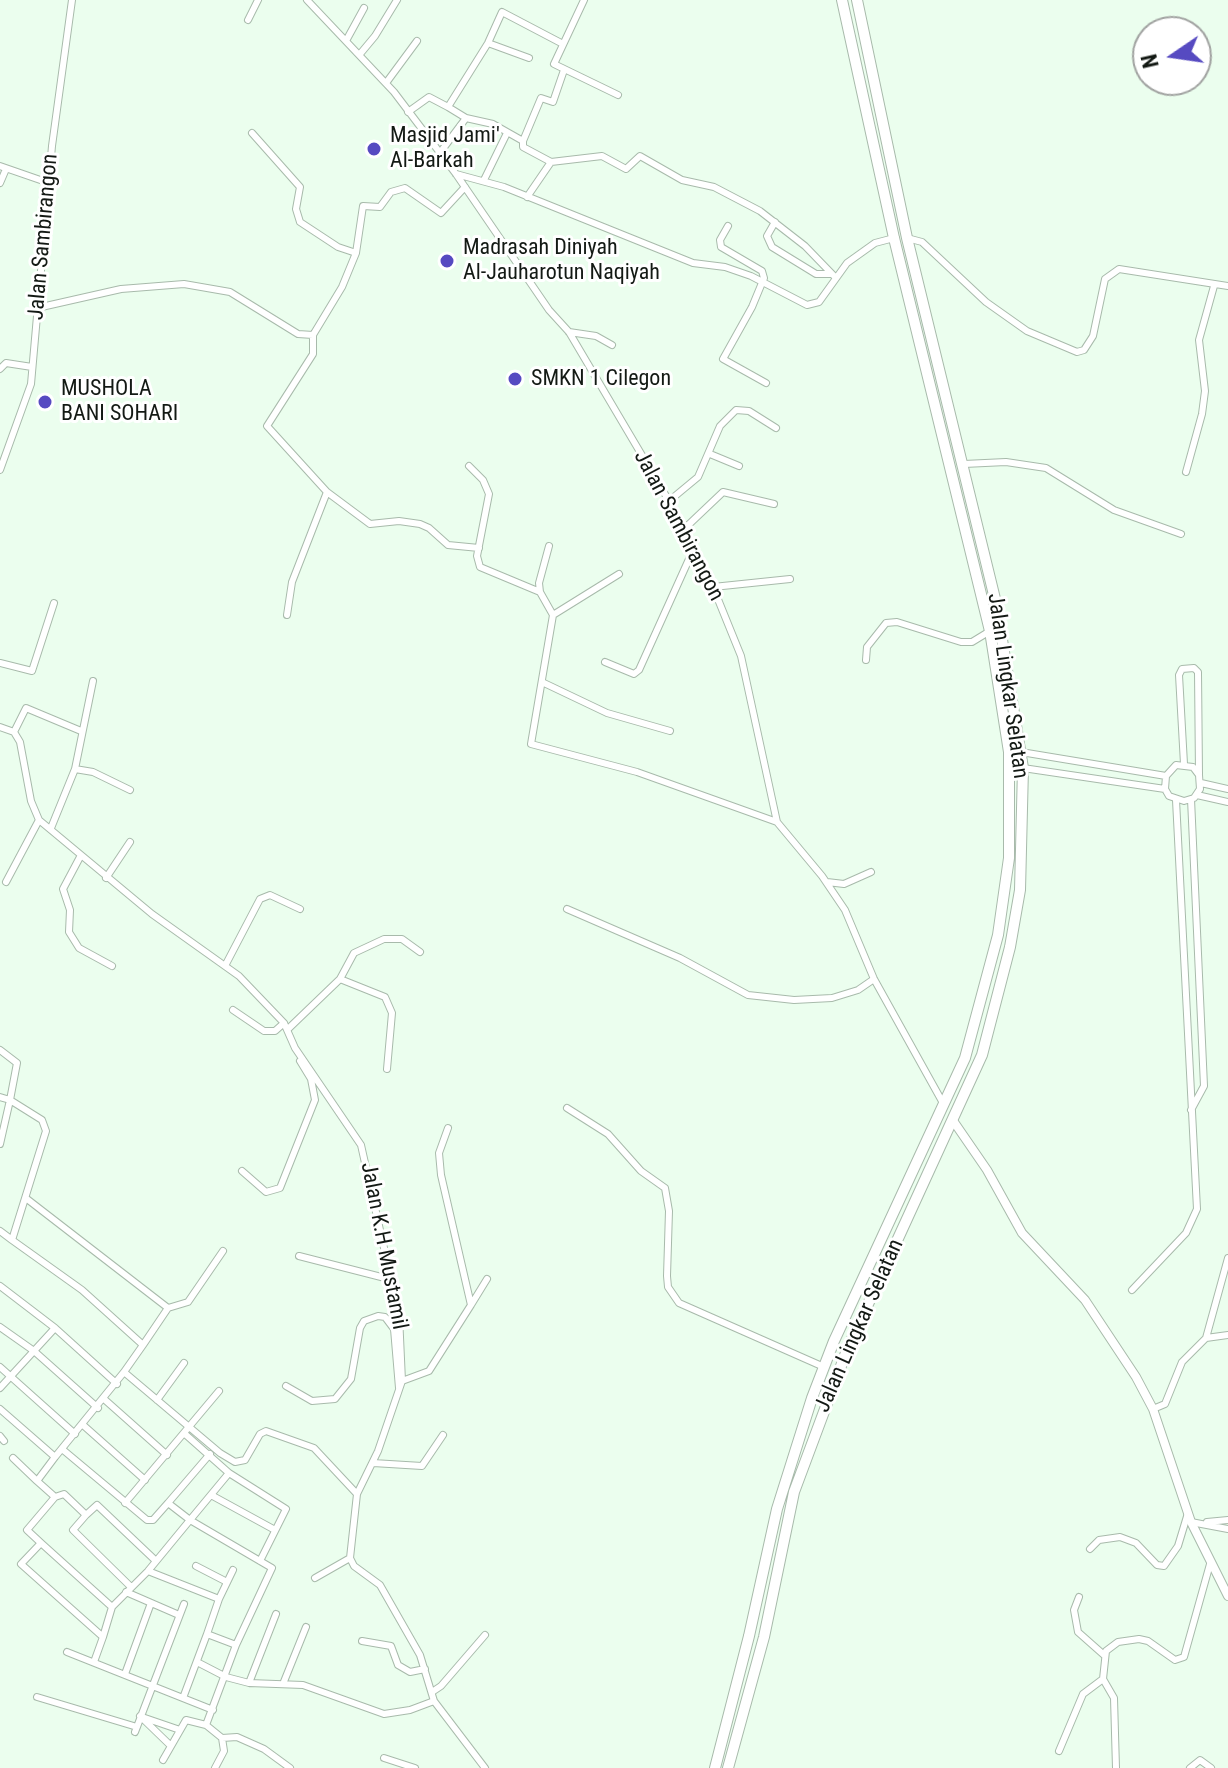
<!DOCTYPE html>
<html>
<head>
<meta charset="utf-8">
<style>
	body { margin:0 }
	#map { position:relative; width:1228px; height:1768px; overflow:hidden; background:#ebfeee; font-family:"Roboto Condensed",sans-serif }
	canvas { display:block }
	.north { position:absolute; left:1132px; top:16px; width:80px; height:80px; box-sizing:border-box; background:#fff; border:2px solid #a1a3a1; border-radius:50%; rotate:257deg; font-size:22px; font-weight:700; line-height:32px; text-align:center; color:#131914 }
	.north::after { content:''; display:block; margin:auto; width:28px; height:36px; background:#564ac1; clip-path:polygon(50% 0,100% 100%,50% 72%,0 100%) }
</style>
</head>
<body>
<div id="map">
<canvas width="1228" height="1768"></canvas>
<div class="north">N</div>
</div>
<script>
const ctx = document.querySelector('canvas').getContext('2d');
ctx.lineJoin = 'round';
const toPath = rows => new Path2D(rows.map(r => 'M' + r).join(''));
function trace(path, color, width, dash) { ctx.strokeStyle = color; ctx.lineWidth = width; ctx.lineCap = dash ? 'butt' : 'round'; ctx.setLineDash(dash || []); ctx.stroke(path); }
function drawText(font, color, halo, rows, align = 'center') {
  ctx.font = font + ' "Roboto Condensed",sans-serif'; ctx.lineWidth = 6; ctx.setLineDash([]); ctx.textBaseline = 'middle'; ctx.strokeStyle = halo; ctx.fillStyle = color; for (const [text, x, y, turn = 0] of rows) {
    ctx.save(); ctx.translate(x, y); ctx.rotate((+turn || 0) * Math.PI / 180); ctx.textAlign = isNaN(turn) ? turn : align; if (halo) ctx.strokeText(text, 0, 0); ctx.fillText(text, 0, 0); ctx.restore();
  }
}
const minor = toPath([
	[307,0,394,92,456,174,549,310,569,332,669,501,713,587,741,656,777,822,822,876,845,910,874,979,943,1103],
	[584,0,554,64,618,95],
	[248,20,258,0],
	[347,39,364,8],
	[488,43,529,58],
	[360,54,375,36,397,0],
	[386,83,417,41],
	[448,107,466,118,493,124,523,141,523,147,551,162,527,197],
	[408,112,429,97,448,107,488,43,502,12,563,44],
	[252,133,300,187,296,209,300,222,338,247,356,253],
	[523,141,541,98,553,102,564,70],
	[439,154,466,118],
	[551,162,602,156,626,169,640,156,682,180,714,187,760,211,805,246,835,277],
	[0,166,49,183],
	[456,174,504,187,693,263,725,267,751,276,807,305,819,302,847,263,875,243,894,238],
	[484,180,507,133],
	[0,183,6,169],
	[775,222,767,236,772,247,816,274,830,274],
	[728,226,720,240,721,247,762,271,764,278,752,307,723,359,766,383],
	[907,238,922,242,986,302,1027,331,1077,352,1084,350,1093,336,1105,279,1119,269,1228,286],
	[37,308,121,289,184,284,230,292,298,334,313,335],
	[569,332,596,336,612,345],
	[0,369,6,363,32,367],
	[710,454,739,466],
	[964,464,1006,462,1046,468,1114,510,1181,534],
	[469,466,483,480,489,494,477,556,480,567,540,592],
	[0,470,31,384,52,146,72,0],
	[1186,472,1202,414,1205,391,1199,340,1214,286],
	[327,492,370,524,399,521,420,524,429,528,448,545,479,548],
	[669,501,698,477,720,426,736,410,749,411,776,428],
	[684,529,723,492,774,504],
	[549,546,539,583,540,592,553,615],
	[619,574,553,615,531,744,637,772,777,822],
	[713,587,790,579],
	[287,615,292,582,327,492,267,426,313,354,313,335,342,287,356,253,363,206,380,207,391,192,405,188,441,213,465,187],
	[866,660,867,647,886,623,897,622,961,642,972,642,990,631],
	[605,662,634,674,639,670,694,548],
	[0,663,32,671,54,603],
	[544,683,607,713,670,731],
	[0,727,14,732,20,742,31,801,39,820,152,914,239,976,284,1023,295,1048,361,1145,399,1315,402,1381,378,1451,357,1494,350,1558,354,1566,380,1585,420,1655,434,1701,485,1768],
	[14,732,26,708,81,731],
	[1021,752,1166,776],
	[1184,764,1179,675,1182,669,1194,668,1198,672,1199,774],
	[1023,768,1165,789,1169,796,1184,801,1194,798,1200,789,1199,775,1193,767,1176,765,1166,776,1165,789],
	[75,769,93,681],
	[1201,783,1228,789],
	[1197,795,1228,802],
	[1191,799,1204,1086,1191,1110],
	[51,828,75,769,93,772,130,790],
	[80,857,63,889,70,910,69,932,79,948,112,966],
	[106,878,130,842],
	[6,882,39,820],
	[827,882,844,884,871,872],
	[567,909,680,958,748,995,794,1000,832,998,858,990,874,979],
	[226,964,260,899,270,895,300,909],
	[340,979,354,953,384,939,402,939,420,952],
	[233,1010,264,1031,275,1031,284,1023],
	[288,1029,340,979,385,997,392,1013,387,1069],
	[0,1050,17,1063,10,1100,42,1120,46,1131,12,1240,0,1231],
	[0,1097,10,1100,0,1144],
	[567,1108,608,1134,641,1171,665,1188,669,1211,667,1276,668,1287,679,1303,824,1367],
	[242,1171,266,1192,280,1188,315,1100,311,1079,300,1061],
	[27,1199,168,1308],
	[12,1240,82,1290,143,1345,124,1372,220,1453,235,1462,245,1460,260,1434,266,1431,314,1448,357,1494],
	[299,1256,389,1279],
	[0,1286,55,1328],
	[1132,1290,1186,1233,1197,1209,1176,800],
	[471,1305,487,1279],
	[0,1327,34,1351,98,1408],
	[1206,1338,1228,1258],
	[143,1345,168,1308,188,1302,223,1251],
	[0,1367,75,1434],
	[402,1381,429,1371,471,1305,441,1175,439,1153,448,1128],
	[286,1386,312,1401,335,1399,351,1379,360,1328,364,1321,378,1316,385,1317,394,1329,399,1388],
	[0,1388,55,1328,117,1384],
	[104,1399,167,1455],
	[157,1400,184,1363],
	[0,1409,55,1457,124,1372],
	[1153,1409,1165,1404,1182,1362,1206,1338,1228,1335],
	[83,1425,145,1480],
	[0,1436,4,1441],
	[62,1449,147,1520,153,1520,168,1503,190,1520,229,1473,185,1434],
	[55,1457,37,1481,55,1497,27,1530,41,1543,21,1564,103,1637,112,1607,148,1571,190,1520,272,1568,236,1645,206,1725,222,1738,224,1751,215,1768],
	[13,1458,37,1481],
	[373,1463,422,1466,443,1435],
	[229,1473,286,1509,260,1561],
	[211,1495,275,1530],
	[55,1497,64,1494,86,1515],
	[125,1503,219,1391],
	[168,1503,210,1454],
	[1191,1522,1228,1529],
	[1207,1522,1228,1520],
	[41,1543,112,1607],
	[1090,1549,1099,1540,1120,1537,1136,1543,1157,1565,1164,1566,1178,1546,1188,1513],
	[196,1566,227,1582],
	[148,1571,219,1599,207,1634,236,1645],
	[315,1578,350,1558],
	[131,1587,73,1530,86,1515,97,1505,156,1561],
	[126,1592,179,1615],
	[1079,1597,1074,1610,1078,1632,1104,1655],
	[219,1599,233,1570],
	[362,1641,391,1646,398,1665,410,1672,425,1669],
	[67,1652,213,1710],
	[94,1662,103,1637],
	[197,1662,226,1677,249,1683,303,1685,384,1714,410,1710,434,1701],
	[125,1674,151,1603],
	[249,1683,276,1614],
	[283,1684,306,1627],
	[432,1692,441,1686,485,1635],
	[37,1697,137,1727],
	[183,1698,207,1634],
	[140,1716,171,1746],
	[142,1717,180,1730],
	[135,1732,184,1604],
	[222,1738,237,1737,264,1749,290,1768],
	[1059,1751,1083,1694,1103,1679],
	[384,1758,415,1768],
	[163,1760,186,1720,206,1725],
	[1116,1768,1114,1698,1103,1679,1106,1651,1118,1642,1139,1639,1148,1641,1175,1660,1184,1657,1210,1564],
	[1190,1768,1200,1760,1211,1768]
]);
const tertiary = toPath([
	[954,1122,987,1170,1022,1233,1085,1300,1136,1377,1153,1409,1191,1522,1228,1596]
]);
const trunk = toPath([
	[715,1768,749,1636,777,1509,812,1398,834,1341,965,1058,998,935,1009,858,1009,752,990,631,894,238,842,0],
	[728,1768,764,1637,794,1492,847,1350,982,1055,1010,947,1020,890,1023,768,996,603,907,238,857,0]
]);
const markers = [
	[374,149,8,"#564ac1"],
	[447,261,8,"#564ac1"],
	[515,379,8,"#564ac1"],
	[45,402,8,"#564ac1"]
];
const poiNames = [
	["Masjid Jami'",390,136],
	["Al-Barkah",390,161],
	["Madrasah Diniyah",463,248],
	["Al-Jauharotun Naqiyah",463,273],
	["SMKN 1 Cilegon",531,379],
	["MUSHOLA",61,389],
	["BANI SOHARI",61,414]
];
const streetNames = [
	["Jalan Sambirangon",44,237,-85],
	["Jalan Sambirangon",678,526,62],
	["Jalan Lingkar Selatan",1007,686,82],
	["Jalan K.H Mustamil",383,1246,79],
	["Jalan Lingkar Selatan",860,1326,-66]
];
trace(minor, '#a8baab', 8);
trace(tertiary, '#a8baab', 10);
trace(trunk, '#a8baab', 12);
trace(minor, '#fff', 6);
trace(tertiary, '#fff', 8);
trace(trunk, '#fff', 10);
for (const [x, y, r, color] of markers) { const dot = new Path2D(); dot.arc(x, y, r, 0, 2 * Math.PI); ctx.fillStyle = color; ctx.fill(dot); trace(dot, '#fff', 3); }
drawText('22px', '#131914', '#fff', poiNames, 'left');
drawText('22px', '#131914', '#fff', streetNames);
</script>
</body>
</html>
